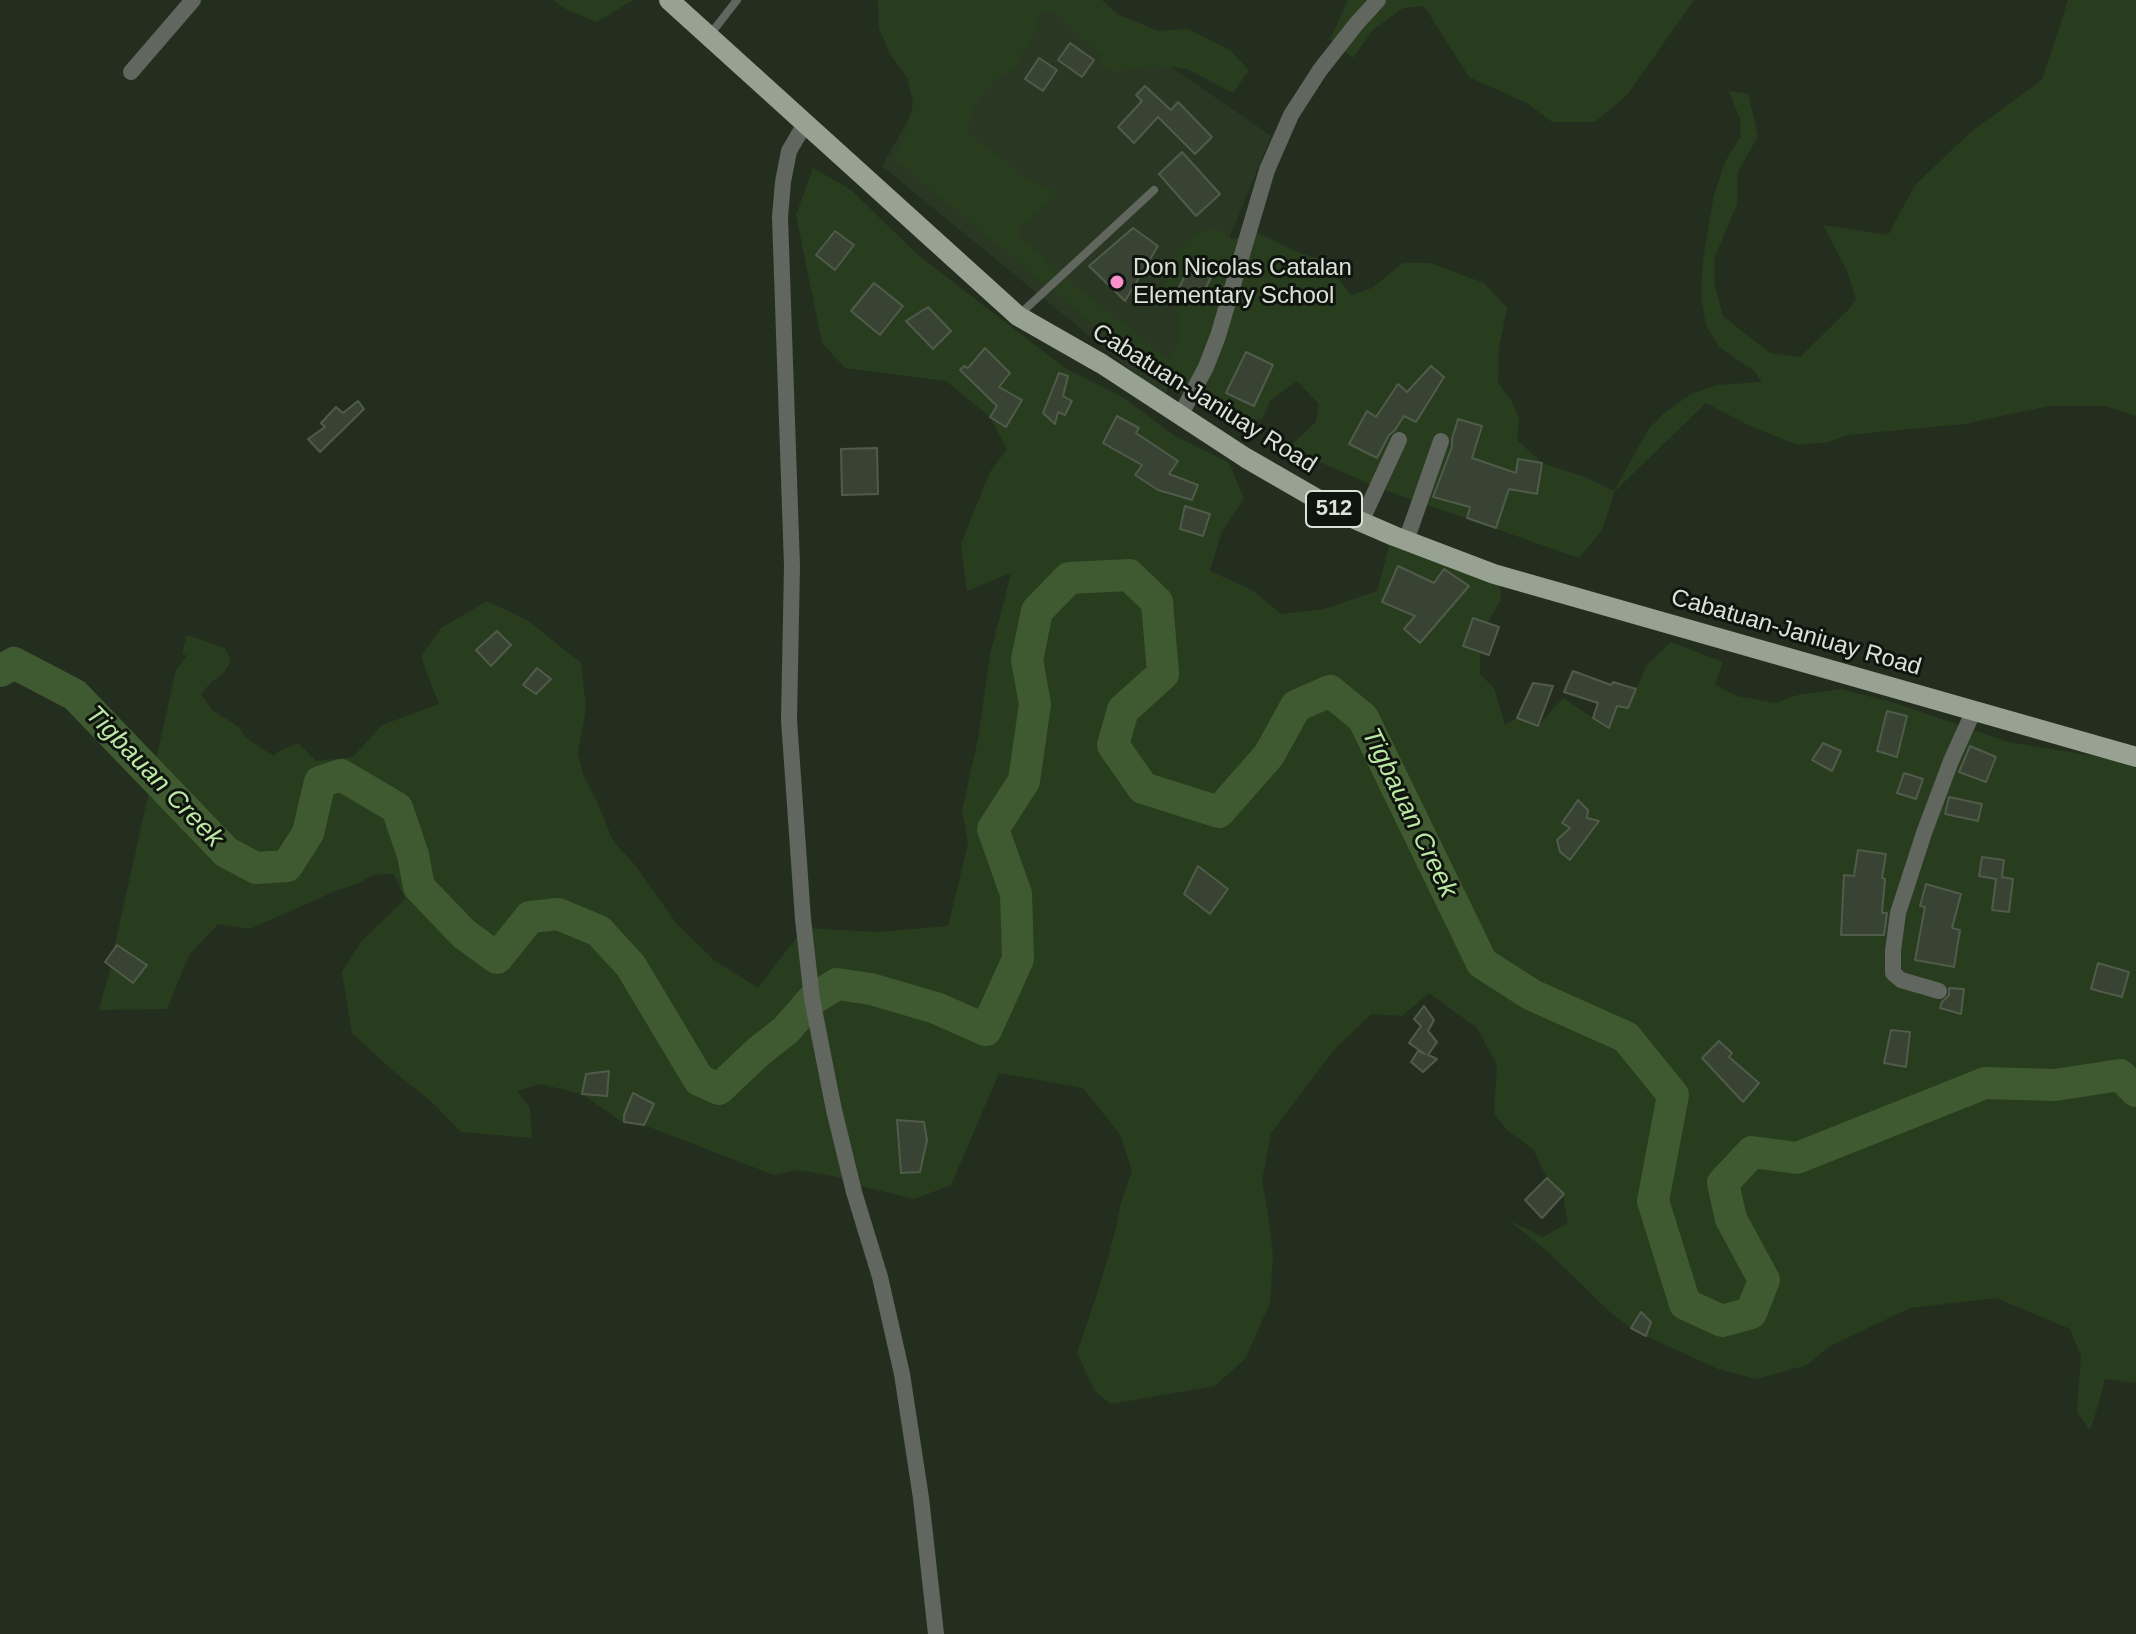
<!DOCTYPE html>
<html>
<head>
<meta charset="utf-8">
<style>
	body { margin:0 }
	canvas { display:block; background:#242e1f }
</style>
</head>
<body>
<canvas width="2136" height="1634"></canvas>
<script>
const ctx = document.querySelector('canvas').getContext('2d');
ctx.lineJoin = 'round';
function fill(path, color) { ctx.fillStyle = color; ctx.fill(path, 'evenodd'); }
const toPath = rows => new Path2D(rows.map(r => 'M' + r).join(''));
function trace(path, color, width, dash) { ctx.strokeStyle = color; ctx.lineWidth = width; ctx.lineCap = dash ? 'butt' : 'round'; ctx.setLineDash(dash || []); ctx.stroke(path); }
function drawText(font, color, halo, rows, align = 'center') {
  ctx.font = font + ' Helvetica,sans-serif'; ctx.lineWidth = 6; ctx.setLineDash([]); ctx.textBaseline = 'middle'; ctx.strokeStyle = halo; ctx.fillStyle = color; for (const [text, x, y, turn = 0] of rows) {
    ctx.save(); ctx.translate(x, y); ctx.rotate((+turn || 0) * Math.PI / 180); ctx.textAlign = isNaN(turn) ? turn : align; if (halo) ctx.strokeText(text, 0, 0); ctx.fillText(text, 0, 0); ctx.restore();
  }
}
const built = toPath([
	[1074,0,1271,136,1164,397,882,166,950,46]
]);
const green = toPath([
	[553,0,633,0,597,22,566,9],
	[878,0,1102,0,1117,14,1158,31,1188,29,1230,50,1249,70,1233,93,1187,69,1152,65,1117,72,1097,64,1103,54,1080,38,1054,10,1036,17,1038,30,1023,51,1017,68,996,79,973,107,968,133,1007,162,1022,177,1058,193,1015,232,1052,266,1168,359,1178,344,1178,315,1164,287,1175,256,1196,234,1216,228,1233,239,1258,233,1294,251,1324,261,1351,295,1372,288,1403,263,1430,263,1484,283,1507,308,1499,348,1498,383,1512,402,1519,418,1517,440,1542,463,1585,477,1614,491,1648,430,1663,414,1691,394,1718,385,1762,382,1754,371,1719,347,1706,325,1701,296,1703,259,1714,195,1725,162,1741,136,1740,119,1729,91,1748,94,1758,136,1738,172,1737,204,1714,259,1715,286,1723,316,1770,353,1800,357,1848,310,1856,299,1847,271,1823,225,1888,235,1915,185,1972,131,2042,80,2068,0,2136,0,2136,416,2105,406,2049,406,1964,424,1848,435,1829,442,1798,445,1752,427,1706,403,1615,491,1602,530,1579,558,1379,488,1288,448,1316,422,1319,404,1297,381,1270,401,1263,418,1241,425,1169,387,894,159,908,125,913,104,908,79,890,54,879,28],
	[1348,0,1694,0,1627,95,1595,122,1552,122,1527,103,1469,77,1424,6,1403,8,1373,30,1353,58,1330,39],
	[813,168,851,190,918,255,1066,369,1124,398,1175,436,1229,463,1244,499,1221,533,1210,571,1252,590,1281,614,1324,609,1377,591,1393,532,1499,581,1501,600,1487,623,1473,618,1463,646,1480,652,1480,674,1494,688,1505,725,1517,718,1538,726,1563,698,1593,718,1600,696,1604,695,1613,682,1636,689,1647,665,1671,642,1723,662,1715,685,1737,696,1775,703,1798,695,1841,689,1898,704,2008,742,2136,763,2136,1383,2105,1379,2098,1406,2090,1430,2077,1412,2081,1356,2070,1329,1996,1298,1910,1308,1828,1347,1807,1365,1757,1379,1718,1369,1646,1336,1631,1328,1610,1312,1548,1252,1510,1221,1543,1237,1568,1223,1563,1194,1547,1178,1533,1149,1507,1130,1494,1113,1497,1065,1477,1028,1429,993,1402,1016,1371,1014,1334,1050,1271,1133,1262,1181,1269,1221,1273,1256,1270,1303,1245,1359,1215,1386,1111,1404,1095,1391,1077,1353,1097,1294,1115,1232,1121,1203,1132,1171,1121,1136,1083,1088,999,1073,951,1185,914,1199,853,1184,838,1177,798,1170,774,1175,644,1125,622,1122,582,1094,540,1084,517,1091,530,1108,532,1138,461,1132,433,1103,391,1069,352,1033,342,972,361,942,405,899,394,874,373,875,359,883,333,892,250,929,218,924,189,955,167,1009,99,1010,111,966,146,965,118,945,114,949,176,670,187,656,182,653,187,635,225,648,231,661,223,674,211,682,201,694,212,710,239,727,245,737,273,756,279,751,298,743,316,761,353,757,382,725,439,704,421,657,441,628,487,601,527,620,581,663,586,708,578,753,583,774,598,804,613,841,635,865,676,923,714,960,758,988,804,928,877,932,948,926,968,844,962,810,978,739,990,655,1011,573,967,591,961,544,990,472,1007,449,990,417,946,381,845,368,822,343,796,215]
]);
const river = toPath([
	[0,671,14,663,75,695,226,852,256,868,287,866,308,833,320,782,341,775,397,808,413,855,419,887,464,934,497,958,530,917,558,914,599,931,631,966,699,1080,719,1089,758,1052,786,1030,813,999,837,984,871,989,936,1008,986,1030,1018,959,1016,894,993,829,1024,781,1035,704,1027,660,1037,611,1069,578,1129,575,1157,602,1163,674,1123,710,1113,745,1143,788,1219,812,1269,755,1296,706,1330,691,1363,718,1482,963,1532,995,1626,1037,1673,1095,1653,1201,1685,1304,1722,1321,1751,1313,1764,1280,1731,1219,1723,1183,1752,1152,1797,1158,1985,1083,2055,1085,2120,1075,2136,1091]
]);
const building = toPath([
	[1070,43,1094,60,1082,77,1058,60,1070,43],
	[1039,58,1057,70,1043,91,1025,79,1039,58],
	[1145,86,1171,110,1178,102,1212,137,1195,154,1158,117,1134,143,1118,127,1142,101,1136,95,1145,86],
	[1182,152,1220,194,1196,216,1159,174,1182,152],
	[1133,228,1158,246,1125,301,1089,266,1133,228],
	[835,231,854,245,835,270,816,255,835,231],
	[1189,267,1211,277,1199,303,1177,292,1189,267],
	[874,283,903,306,880,335,851,311,874,283],
	[928,307,951,331,933,349,906,321,928,307],
	[985,348,1010,373,999,387,1022,400,1006,427,990,417,997,406,960,370,964,366,968,368,985,348],
	[1246,352,1273,365,1254,406,1226,393,1246,352],
	[1431,366,1444,377,1416,422,1404,416,1395,430,1389,435,1377,458,1349,444,1367,411,1376,417,1398,384,1407,392,1431,366],
	[1059,373,1068,376,1063,396,1072,401,1065,415,1058,412,1055,424,1043,413,1059,373],
	[358,401,364,409,320,452,308,439,325,427,321,423,336,407,343,413,358,401],
	[1117,416,1139,428,1136,433,1178,461,1169,474,1198,485,1192,500,1158,490,1135,475,1142,465,1103,443,1117,416],
	[1458,419,1482,426,1472,458,1516,473,1518,459,1542,463,1537,494,1509,489,1496,528,1467,518,1470,507,1433,497,1452,447,1452,439,1458,419],
	[877,448,878,494,842,495,841,449,877,448],
	[1185,506,1210,514,1203,536,1180,529,1185,506],
	[1398,566,1434,583,1444,569,1469,586,1420,643,1404,629,1415,616,1382,602,1398,566],
	[1473,618,1499,627,1489,655,1463,646,1473,618],
	[497,631,511,645,491,666,476,650,497,631],
	[537,668,551,679,536,694,523,685,537,668],
	[1573,671,1611,685,1613,682,1636,689,1628,708,1617,706,1609,728,1593,718,1598,703,1564,692,1573,671],
	[1533,683,1553,686,1538,726,1517,718,1533,683],
	[1887,711,1907,716,1897,757,1877,751,1887,711],
	[1823,743,1841,751,1832,771,1812,760,1823,743],
	[1970,746,1996,757,1986,782,1959,772,1970,746],
	[1904,773,1923,779,1916,799,1897,793,1904,773],
	[1949,797,1982,804,1978,821,1945,814,1949,797],
	[1578,800,1588,810,1587,818,1599,821,1570,860,1560,852,1557,840,1570,828,1562,823,1578,800],
	[1858,850,1886,854,1882,878,1885,879,1882,913,1887,913,1884,935,1841,935,1844,875,1854,876,1858,850],
	[1982,857,2004,860,2002,877,2013,879,2009,912,1992,910,1996,879,1979,876,1982,857],
	[1198,866,1228,889,1210,914,1184,894,1198,866],
	[1926,884,1961,894,1952,928,1960,930,1954,967,1915,960,1925,907,1920,906,1926,884],
	[117,945,147,965,133,983,105,962,117,945],
	[2098,963,2129,972,2122,997,2091,989,2098,963],
	[1949,988,1964,989,1961,1014,1940,1008,1942,1002,1949,995,1949,988],
	[1424,1006,1434,1020,1428,1031,1437,1042,1428,1055,1437,1059,1423,1072,1411,1062,1418,1051,1425,1054,1409,1043,1421,1026,1414,1019,1424,1006],
	[1891,1030,1910,1032,1906,1067,1884,1063,1891,1030],
	[1719,1041,1732,1053,1729,1057,1759,1083,1743,1102,1702,1058,1719,1041],
	[609,1071,607,1096,582,1094,586,1074,609,1071],
	[633,1093,654,1104,644,1125,624,1122,624,1115,633,1093],
	[897,1120,924,1122,927,1140,920,1172,901,1173,897,1120],
	[1547,1178,1564,1194,1542,1218,1525,1200,1547,1178],
	[1641,1312,1651,1322,1646,1336,1631,1328,1641,1312]
]);
const lane = toPath([
	[709,36,737,0],
	[1020,314,1154,190]
]);
const street = toPath([
	[131,72,193,0],
	[806,122,789,151,783,182,780,217,792,566,789,720,803,919,812,999,834,1110,854,1192,880,1277,902,1374,921,1498,936,1634],
	[1180,416,1206,367,1218,336,1267,170,1291,115,1320,70,1357,23,1378,0],
	[1361,522,1399,440],
	[1406,541,1441,441],
	[1939,991,1901,980,1893,973,1893,951,1898,913,1924,833,1951,761,1974,710]
]);
const primary = toPath([
	[669,0,1018,316,1102,364,1246,458,1343,514,1394,536,1494,574,2136,757]
]);
const markers = [
	[1117,282,8,"#f890cc"]
];
const shields = [
	[1334,509,56]
];
const shieldNames = [
	["512",1334,509]
];
const poiNames = [
	["Don Nicolas Catalan",1133,268],
	["Elementary School",1133,296]
];
const streetNames = [
	["Cabatuan-Janiuay Road",1204,399,32],
	["Cabatuan-Janiuay Road",1796,633,16]
];
const waterNames = [
	["Tigbauan Creek",154,777,46],
	["Tigbauan Creek",1409,813,64]
];
fill(built, '#2a3823');
fill(green, '#283c1e');
trace(river, '#3f5a30', 32);
fill(building, '#384333');
trace(building, '#505b4b', 2);
trace(lane, '#61665f', 8);
trace(street, '#61665f', 16);
trace(primary, '#97a292', 20);
for (const [x, y, r, color] of markers) { const dot = new Path2D(); dot.arc(x, y, r, 0, 2 * Math.PI); ctx.fillStyle = color; ctx.fill(dot); trace(dot, '#10140e', 3); }
for (const [x, y, w] of shields) { const box = new Path2D(); box.roundRect(x - w / 2, y - 18, w, 36, 6); ctx.fillStyle = '#10140e'; ctx.fill(box); trace(box, '#dbe2d8', 2); }
drawText('bold 22px', '#dbe2d8', null, shieldNames);
drawText('24px', '#dbe2d8', '#10140e', poiNames, 'left');
drawText('24px', '#dbe2d8', '#10140e', streetNames);
drawText('italic 26px', '#bbe9a4', '#10140e', waterNames);
</script>
</body>
</html>
